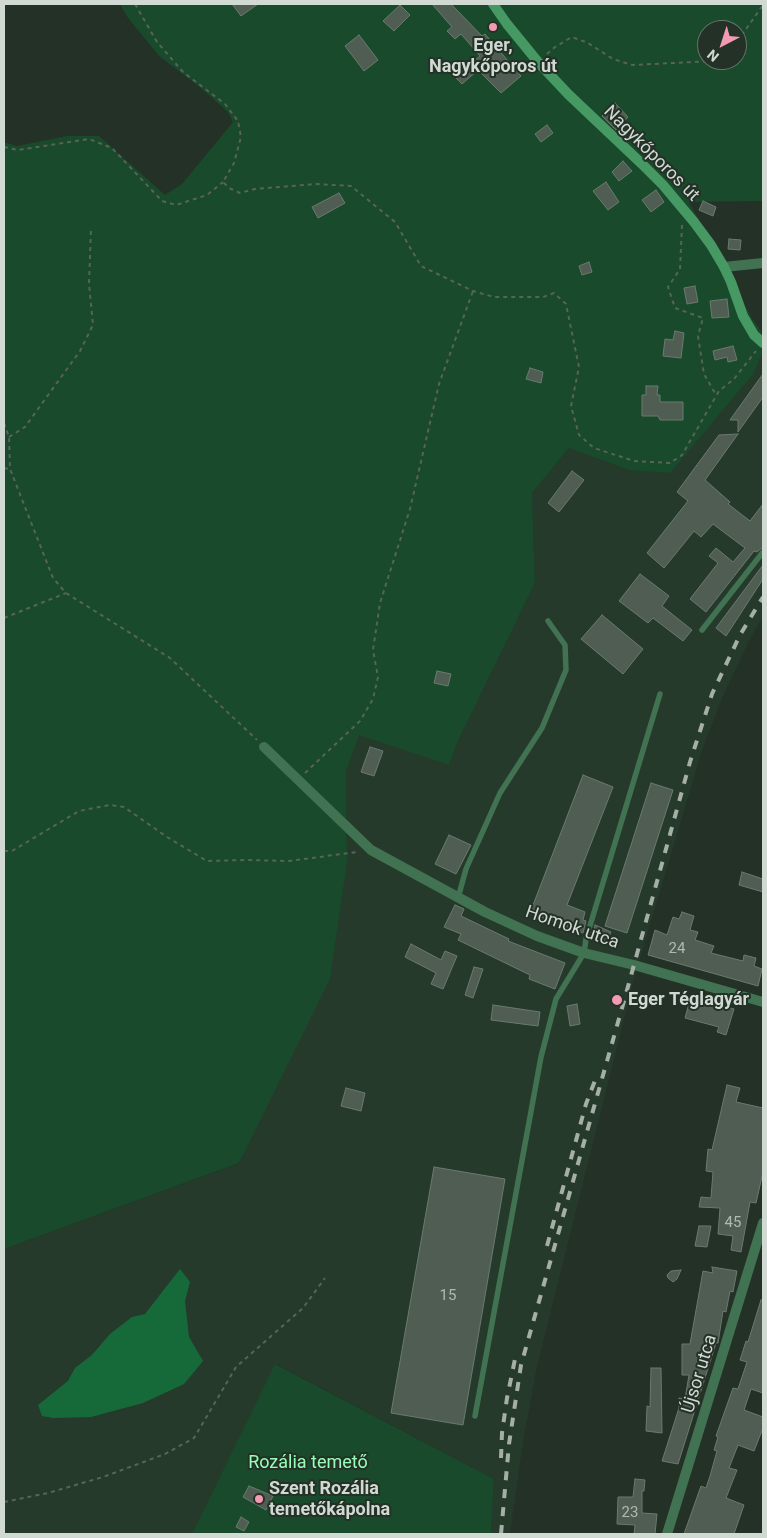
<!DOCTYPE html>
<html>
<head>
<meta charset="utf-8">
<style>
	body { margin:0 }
	#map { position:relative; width:767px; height:1538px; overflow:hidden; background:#243127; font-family:Roboto,sans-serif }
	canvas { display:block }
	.frame { position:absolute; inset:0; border:5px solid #d0d9d2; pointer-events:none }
	.north { position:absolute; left:697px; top:20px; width:50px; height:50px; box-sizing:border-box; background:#243127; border:1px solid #69746b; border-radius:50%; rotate:220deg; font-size:14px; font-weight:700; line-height:20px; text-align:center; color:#d0d9d2 }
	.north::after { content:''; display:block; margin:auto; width:18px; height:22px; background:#f19ab1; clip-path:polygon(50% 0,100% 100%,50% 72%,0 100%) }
</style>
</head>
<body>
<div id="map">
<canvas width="767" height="1538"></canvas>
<div class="frame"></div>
<div class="north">N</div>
</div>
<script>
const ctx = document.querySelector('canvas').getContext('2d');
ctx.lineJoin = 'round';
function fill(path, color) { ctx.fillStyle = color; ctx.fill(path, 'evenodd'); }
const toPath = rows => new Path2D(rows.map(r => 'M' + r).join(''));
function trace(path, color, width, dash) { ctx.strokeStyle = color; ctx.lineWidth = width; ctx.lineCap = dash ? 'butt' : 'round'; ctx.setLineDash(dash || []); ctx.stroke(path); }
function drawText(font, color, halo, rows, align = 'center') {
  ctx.font = font + ' Roboto,sans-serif'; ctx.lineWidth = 4; ctx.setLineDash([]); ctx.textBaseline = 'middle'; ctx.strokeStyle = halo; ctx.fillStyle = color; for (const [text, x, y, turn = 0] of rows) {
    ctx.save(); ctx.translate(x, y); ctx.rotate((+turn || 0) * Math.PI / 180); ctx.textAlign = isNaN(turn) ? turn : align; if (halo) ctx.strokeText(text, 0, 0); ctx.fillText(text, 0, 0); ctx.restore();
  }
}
const built = toPath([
	[762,352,763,617,750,639,722,698,702,750,635,975,536,1371,522,1448,510,1534,491,1534,494,1479,276,1364,192,1534,4,1534,4,1249,240,1163,347,862,346,772,359,734,449,765,457,743,535,583,532,493,569,448,628,470]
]);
const green = toPath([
	[120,4,763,4,763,201,689,202,751,317,763,334,763,351,753,374,670,473,628,470,569,448,532,493,535,583,457,743,449,765,359,735,346,772,347,862,330,979,239,1163,4,1249,4,142,17,146,67,136,99,136,165,195,182,184,233,122,228,112,201,88,159,56,128,18],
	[707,30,737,30,737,60,707,60],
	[275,1364,494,1479,491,1534,192,1534]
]);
const water = toPath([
	[180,1269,190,1282,185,1301,189,1337,203,1361,184,1384,143,1403,91,1417,53,1418,42,1416,38,1405,68,1381,75,1368,92,1355,110,1334,132,1317,145,1314]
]);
const building = toPath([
	[232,4,258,4,241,16,232,4],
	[432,4,451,4,482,36,485,34,521,76,501,93,478,70,462,84,455,77,480,56,461,34,455,39,447,31,452,27,432,4],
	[400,5,410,15,394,31,383,21,400,5],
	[359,35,378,60,364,71,345,46,359,35],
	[615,103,628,117,616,130,602,116,615,103],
	[547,125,553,133,541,142,535,134,547,125],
	[623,161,632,171,619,181,612,172,623,161],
	[606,182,619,202,608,210,593,191,606,182],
	[656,190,664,202,651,212,642,200,656,190],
	[339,193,345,203,318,218,312,207,339,193],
	[703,201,716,207,713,216,699,210,703,201],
	[729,239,741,240,740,250,728,249,729,239],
	[589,262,592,272,582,275,579,266,589,262],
	[695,286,698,302,687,304,684,288,695,286],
	[727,299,729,317,712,318,710,301,727,299],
	[675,331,684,333,681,358,663,356,665,339,673,340,675,331],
	[733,346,737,360,728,362,727,357,715,360,713,351,733,346],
	[530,368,543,372,541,383,526,379,530,368],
	[763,374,763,397,738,432,738,420,730,420,763,374],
	[646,386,658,386,657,395,660,395,660,402,683,402,683,420,660,420,658,416,642,416,642,395,646,395,646,386],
	[738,434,705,480,730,502,728,504,750,521,763,504,763,547,757,552,754,551,706,612,690,599,718,563,709,556,716,548,733,562,745,548,713,524,701,537,694,531,664,568,647,553,688,501,677,492,719,435,738,434],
	[572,471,584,480,559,512,548,503,572,471],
	[763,565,763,579,726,636,716,628,763,565],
	[640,574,669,596,662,606,692,630,683,641,653,618,648,623,619,601,640,574],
	[602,615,643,649,623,674,581,639,602,615],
	[437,671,451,674,448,686,434,683,437,671],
	[370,747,383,751,374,776,361,772,370,747],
	[583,775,613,787,567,905,585,912,583,920,586,921,583,933,530,913,583,775],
	[651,783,673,790,627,933,605,926,651,783],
	[449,835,471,845,456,874,435,864,449,835],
	[742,872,763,879,763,892,739,885,742,872],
	[455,905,464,909,461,916,509,939,508,941,565,963,555,989,529,979,530,975,458,940,461,934,444,927,455,905],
	[682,912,694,916,690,930,698,932,695,940,714,946,711,953,743,961,744,955,756,958,754,966,762,969,758,986,648,955,655,930,667,935,673,917,679,919,682,912],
	[595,925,611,932,606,943,592,937,595,925],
	[411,944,441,960,445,951,457,956,443,989,431,984,436,973,405,957,411,944],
	[474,967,483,969,473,998,465,995,474,967],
	[691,996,734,1009,726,1035,717,1032,719,1027,685,1018,691,996],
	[577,1004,580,1024,570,1026,567,1006,577,1004],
	[493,1005,540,1012,538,1026,491,1020,493,1005],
	[727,1085,740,1088,736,1102,763,1108,763,1172,756,1203,750,1202,741,1252,731,1250,733,1236,718,1234,720,1208,699,1207,701,1197,711,1198,713,1172,706,1171,708,1149,712,1150,727,1085],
	[346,1088,365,1093,361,1111,341,1106,346,1088],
	[434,1167,505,1179,463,1425,391,1413,434,1167],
	[699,1226,711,1226,707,1247,695,1246,699,1226],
	[712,1267,737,1271,733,1292,730,1291,726,1312,723,1311,718,1343,716,1343,678,1464,662,1461,679,1408,679,1398,685,1399,689,1375,682,1375,682,1344,690,1344,703,1271,713,1273,712,1267],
	[681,1270,677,1279,673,1282,668,1278,667,1275,671,1271,681,1270],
	[761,1300,763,1300,763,1393,751,1389,744,1410,763,1417,763,1428,754,1451,738,1445,729,1468,737,1470,726,1498,744,1505,734,1534,684,1534,701,1486,706,1488,710,1476,717,1451,714,1450,718,1437,716,1436,733,1388,738,1389,747,1362,740,1360,746,1341,748,1342,761,1300],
	[651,1368,661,1368,662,1433,646,1431,647,1406,650,1407,651,1368],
	[635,1479,645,1480,644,1491,642,1491,642,1513,657,1514,655,1534,634,1534,635,1525,617,1524,618,1497,633,1497,635,1479],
	[249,1486,273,1496,266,1510,243,1497,249,1486],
	[241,1517,249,1522,244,1531,236,1527,241,1517]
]);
const path = toPath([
	[135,4,157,42,183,72,225,104,238,121,241,137,234,163,223,182,229,188,240,193,255,189,316,184,351,186,395,222,421,266,473,291,494,297,543,297,554,293,566,304,579,367,571,406,579,435,594,448,634,461,670,463,682,455,719,391,734,379,756,351],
	[737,42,763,5],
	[547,54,555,47,572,37,588,43,613,59,632,65,714,61,716,60],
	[4,147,18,150,89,139,112,148,162,201,176,205,207,195,223,182],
	[682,225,680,269,668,287,675,308,703,318,698,336,704,374,716,395],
	[4,423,9,437,10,469,53,578,66,593,170,658,257,740],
	[9,437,25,427,80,351,93,325,89,284,91,228],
	[4,468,10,469],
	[4,618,66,593],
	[305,773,360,721,373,699,378,677,373,650,380,603,410,509,439,384,473,291],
	[4,851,12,851,79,811,110,805,124,807,167,837,207,861,245,860,289,861,357,852],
	[4,1502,48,1493,103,1477,165,1454,194,1438,236,1367,303,1308,325,1278]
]);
const lane = toPath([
	[702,630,763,552],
	[458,898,466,869,500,793,542,728,566,670,565,645,548,621],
	[475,1416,541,1057,556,999,584,953,586,939,660,694]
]);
const street = toPath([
	[724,267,763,263],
	[264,747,371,850,485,912,537,936,584,953,634,965,763,1002],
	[667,1534,763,1223]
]);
const secondary = toPath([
	[493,4,507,24,538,62,568,94,642,164,663,185,694,222,711,245,724,267,731,282,743,316,754,335,763,343]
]);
const rail = toPath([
	[547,1246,586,1104,596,1078],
	[501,1458,502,1433,507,1398,515,1359],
	[501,1534,509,1444,521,1365,624,1001,690,762,712,694,740,635,763,597]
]);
const markers = [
	[493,27,5,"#f19ab1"],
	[617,1000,6,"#f19ab1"],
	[259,1499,5,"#f19ab1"]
];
const numberNames = [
	["24",677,949],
	["45",733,1223],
	["15",448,1296],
	["23",630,1513]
];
const poiNames = [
	["Eger,",493,46,"center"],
	["Nagykőporos út",493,67,"center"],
	["Eger Téglagyár",628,1000],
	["Szent Rozália",269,1489],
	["temetőkápolna",269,1510]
];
const streetNames = [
	["Nagykőporos út",651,154,45],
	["Homok utca",572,928,19],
	["Újsor utca",700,1374,-73]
];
const parkNames = [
	["Rozália temető",308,1463]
];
fill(built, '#263a2c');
fill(green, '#184a2b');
fill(water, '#166a3a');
fill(building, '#4f5d52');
trace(building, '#6b7a6f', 1);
trace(path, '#58635a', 2, [4, 4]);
trace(lane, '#417251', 5.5);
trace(street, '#417251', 10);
trace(secondary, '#479963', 10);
trace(rail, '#a5afa7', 4, [9, 9]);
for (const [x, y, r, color] of markers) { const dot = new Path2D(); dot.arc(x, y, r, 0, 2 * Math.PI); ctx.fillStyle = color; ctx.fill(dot); trace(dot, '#243127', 2); }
drawText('15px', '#b0bab2', null, numberNames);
drawText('bold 18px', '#d0d9d2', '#243127', poiNames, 'left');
drawText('18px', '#d0d9d2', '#243127', streetNames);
drawText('18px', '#96feb6', '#243127', parkNames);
</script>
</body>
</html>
